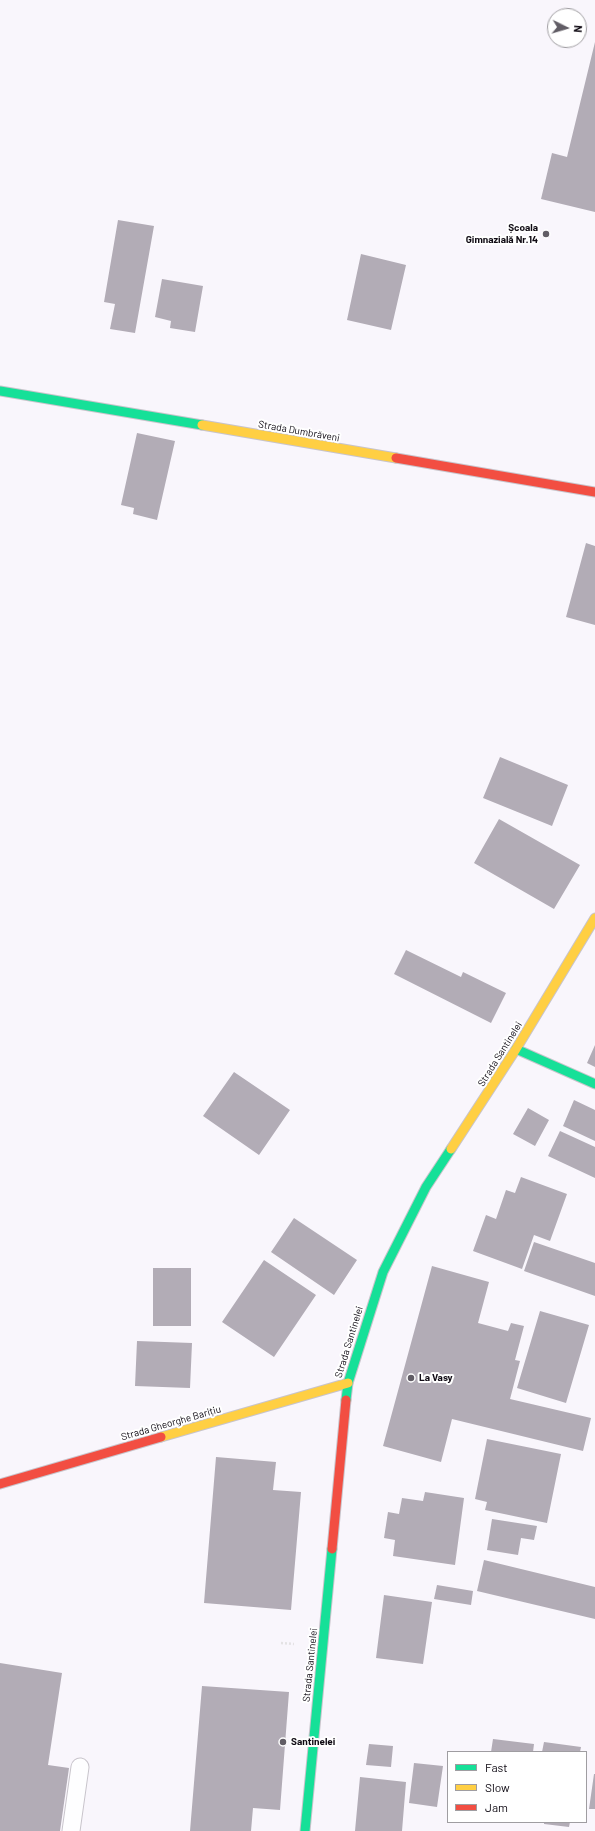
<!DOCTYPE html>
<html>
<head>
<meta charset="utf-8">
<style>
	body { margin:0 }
	#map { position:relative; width:595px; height:1831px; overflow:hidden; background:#f9f6fc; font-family:Barlow,sans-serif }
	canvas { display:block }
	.legend { position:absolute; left:447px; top:1751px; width:140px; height:72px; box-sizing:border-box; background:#fff; border:1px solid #9f9da1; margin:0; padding:5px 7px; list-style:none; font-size:12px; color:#0f0a13 }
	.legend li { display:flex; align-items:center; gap:8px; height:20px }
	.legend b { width:20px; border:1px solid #9f9da1 }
	.north { position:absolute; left:547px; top:8px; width:40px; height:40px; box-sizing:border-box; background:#fff; border:1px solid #9f9da1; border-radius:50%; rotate:95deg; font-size:11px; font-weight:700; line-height:16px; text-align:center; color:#0f0a13 }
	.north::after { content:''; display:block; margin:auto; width:14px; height:18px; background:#615d65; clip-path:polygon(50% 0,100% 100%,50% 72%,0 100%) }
</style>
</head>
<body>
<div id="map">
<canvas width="595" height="1831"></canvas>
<ul class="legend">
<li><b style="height:5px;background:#16e098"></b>Fast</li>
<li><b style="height:5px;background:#ffcf43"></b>Slow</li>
<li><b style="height:5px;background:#f24e42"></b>Jam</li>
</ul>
<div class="north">N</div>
</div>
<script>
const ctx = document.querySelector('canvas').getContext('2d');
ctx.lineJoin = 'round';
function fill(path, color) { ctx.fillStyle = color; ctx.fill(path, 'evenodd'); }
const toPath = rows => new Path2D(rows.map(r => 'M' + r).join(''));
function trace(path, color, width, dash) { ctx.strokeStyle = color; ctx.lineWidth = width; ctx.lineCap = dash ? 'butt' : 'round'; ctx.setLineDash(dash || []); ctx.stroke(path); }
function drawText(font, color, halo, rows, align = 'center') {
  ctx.font = font + ' Barlow,sans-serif'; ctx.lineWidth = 4; ctx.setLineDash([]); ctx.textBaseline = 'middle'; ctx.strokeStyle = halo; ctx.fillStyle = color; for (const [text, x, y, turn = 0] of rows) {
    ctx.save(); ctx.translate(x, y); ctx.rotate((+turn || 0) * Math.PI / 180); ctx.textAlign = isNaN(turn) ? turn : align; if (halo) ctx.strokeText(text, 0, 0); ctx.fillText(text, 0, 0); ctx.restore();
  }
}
const building = toPath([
	[595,42,595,212,541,199,552,153,567,157],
	[118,220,154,226,135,333,110,329,115,304,104,302],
	[361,254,406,265,391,330,347,320],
	[162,279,203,286,195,332,170,328,171,321,155,317],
	[137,433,175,441,157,520,133,514,134,508,121,505],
	[586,543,595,546,595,625,566,617],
	[500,757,568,785,552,826,483,798],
	[499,819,580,865,554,909,474,863],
	[406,950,461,977,463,972,506,993,491,1023,394,974],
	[595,1045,595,1067,587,1063],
	[234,1072,290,1110,259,1155,203,1116],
	[574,1100,595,1110,595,1141,563,1126],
	[528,1108,549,1120,535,1146,513,1134],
	[560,1131,595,1147,595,1178,548,1156],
	[521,1177,567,1194,550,1241,534,1235,522,1269,473,1251,486,1215,496,1219,506,1190,515,1193],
	[294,1218,357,1260,334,1295,271,1252],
	[534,1242,595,1263,595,1296,524,1271],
	[264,1260,316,1295,274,1357,222,1322],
	[432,1266,489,1282,478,1323,508,1331,511,1323,524,1326,515,1360,520,1361,510,1399,591,1418,583,1451,452,1419,441,1462,383,1446],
	[153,1268,191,1268,191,1326,153,1326],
	[540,1311,589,1325,566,1403,517,1388],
	[137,1341,192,1343,190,1388,135,1386],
	[487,1439,561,1454,547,1523,485,1510,487,1502,475,1499],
	[216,1457,276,1462,273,1490,301,1492,291,1610,204,1603],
	[425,1492,464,1498,455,1565,393,1556,395,1540,384,1538,388,1512,399,1514,402,1498,423,1501],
	[492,1519,537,1526,534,1540,521,1538,518,1555,487,1550],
	[484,1560,595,1587,595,1619,477,1591],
	[437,1585,473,1591,471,1605,434,1599],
	[384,1595,432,1602,423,1664,376,1658],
	[0,1663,62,1673,48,1765,69,1768,60,1831,0,1831],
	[202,1686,289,1692,280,1810,253,1808,251,1831,190,1831],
	[493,1739,534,1744,533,1752,491,1752],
	[544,1742,581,1747,580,1752,542,1752],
	[369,1744,393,1746,391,1767,366,1765],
	[414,1763,443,1766,437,1807,409,1803],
	[594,1774,595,1774,595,1809,589,1809],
	[360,1777,406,1782,402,1831,355,1831],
	[544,1822,570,1822,569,1827,544,1824]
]);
const path = toPath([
	[281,1643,294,1644]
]);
const lane = toPath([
	[71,1831,80,1767]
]);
const fast = toPath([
	[0,391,202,425],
	[516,1049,595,1084],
	[346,1400,348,1383,383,1272,426,1187,451,1149],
	[305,1831,332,1549]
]);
const slow = toPath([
	[202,425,396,458],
	[451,1149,516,1049,595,918],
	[161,1437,348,1383]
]);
const jam = toPath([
	[396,458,595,492],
	[0,1484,161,1437],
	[332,1549,346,1400]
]);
const markers = [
	[546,234,4,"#615d65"],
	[411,1378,4,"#615d65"],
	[283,1742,4,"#615d65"]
];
const poiNames = [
	["Școala",538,228,"right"],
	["Gimnazială Nr.14",538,240,"right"],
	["La Vasy",419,1378],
	["Santinelei",291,1742]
];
const streetNames = [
	["Strada Dumbrăveni",299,431,10],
	["Strada Santinelei",500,1054,-58],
	["Strada Santinelei",349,1342,-73],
	["Strada Gheorghe Barițiu",171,1423,-16],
	["Strada Santinelei",310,1665,-84]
];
fill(building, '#b2acb6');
trace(lane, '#c8c4cb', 19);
trace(fast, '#c8c4cb', 11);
trace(slow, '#c8c4cb', 11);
trace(jam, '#c8c4cb', 11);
trace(path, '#e4e2e4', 2.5, [2, 2]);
trace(lane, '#fefeff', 17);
trace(fast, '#16e098', 9);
trace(slow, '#ffcf43', 9);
trace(jam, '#f24e42', 9);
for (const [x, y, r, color] of markers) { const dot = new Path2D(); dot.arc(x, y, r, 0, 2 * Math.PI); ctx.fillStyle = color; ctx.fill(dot); trace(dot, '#fff', 1.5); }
drawText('bold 10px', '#0f0a13', '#fff', poiNames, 'left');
drawText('10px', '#0f0a13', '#fff', streetNames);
</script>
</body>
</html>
